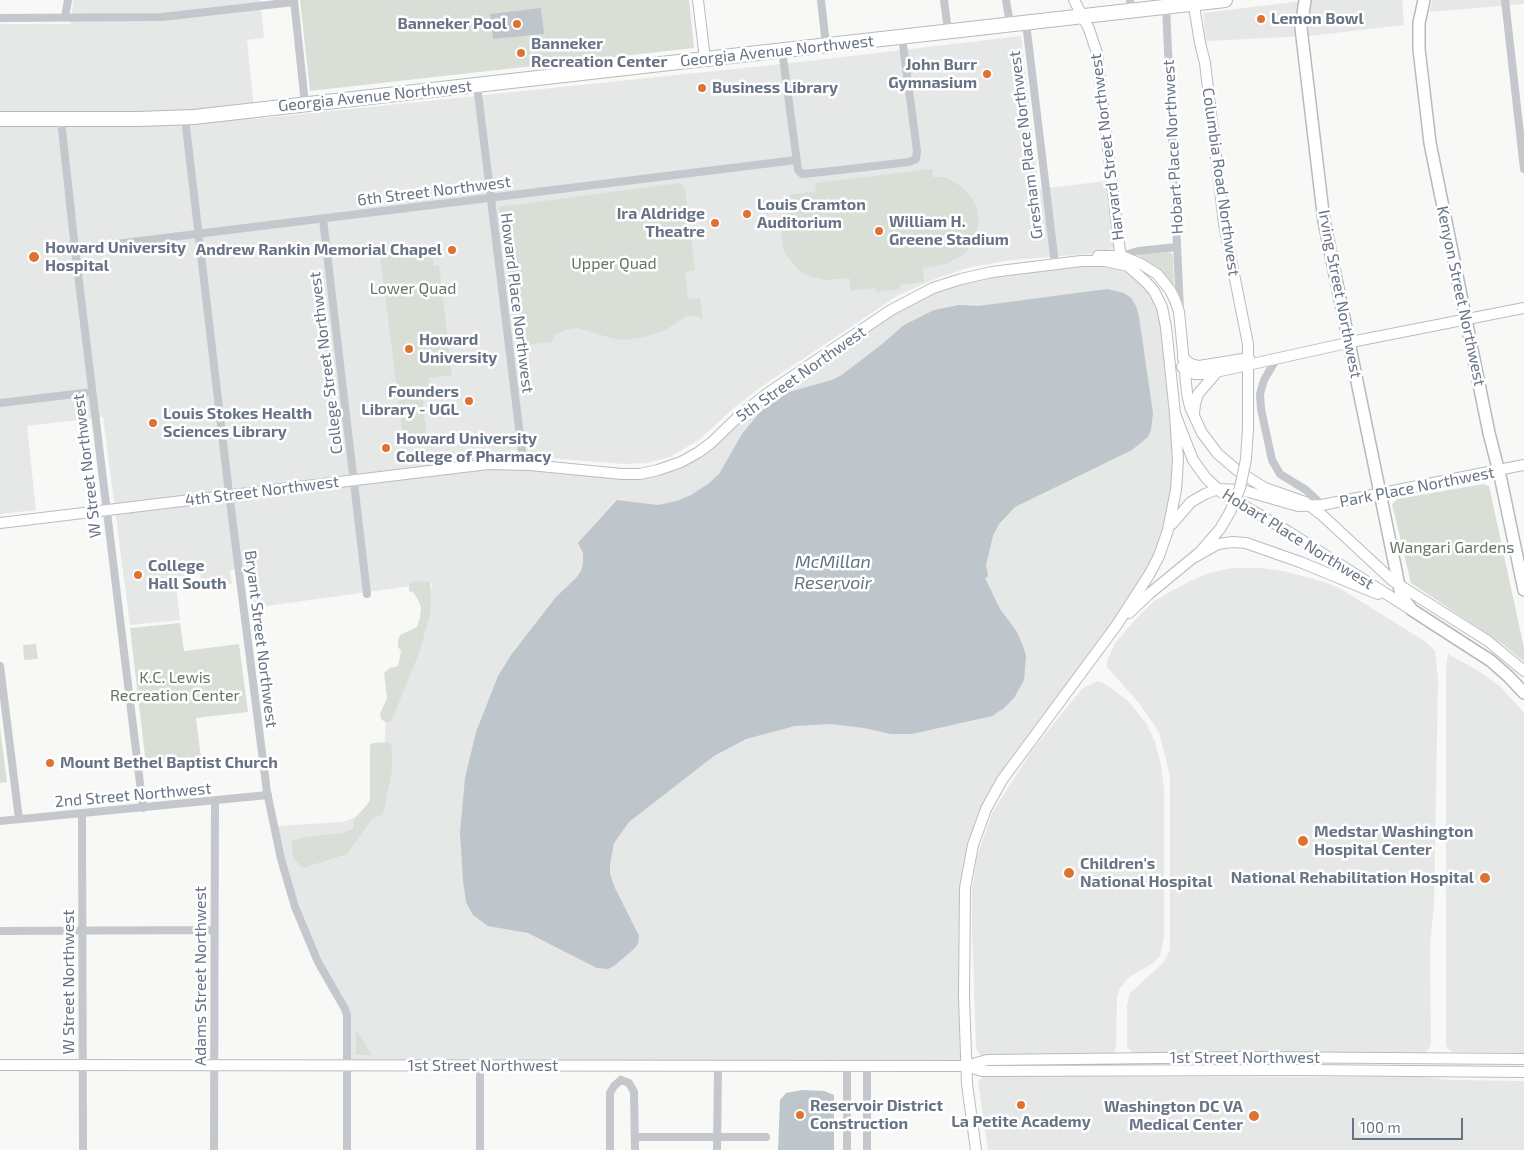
<!DOCTYPE html>
<html>
<head>
<meta charset="utf-8">
<style>
	body { margin:0 }
	#map { position:relative; width:1524px; height:1150px; overflow:hidden; background:#f8f8f6; font-family:"Exo 2",sans-serif }
	canvas { display:block }
	.scale { position:absolute; left:1352px; top:1118px; width:111px; height:22px; box-sizing:border-box; border:2px solid #687486; border-top:0; padding-left:6px; font-size:15px; line-height:18px; white-space:nowrap; color:#687486; -webkit-text-stroke:4px #fff; paint-order:stroke }
</style>
</head>
<body>
<div id="map">
<canvas width="1524" height="1150"></canvas>
<div class="scale">100 m</div>
</div>
<script>
const ctx = document.querySelector('canvas').getContext('2d');
ctx.lineJoin = 'round';
function fill(path, color) { ctx.fillStyle = color; ctx.fill(path, 'evenodd'); }
const toPath = rows => new Path2D(rows.map(r => 'M' + r).join(''));
function trace(path, color, width, dash) { ctx.strokeStyle = color; ctx.lineWidth = width; ctx.lineCap = dash ? 'butt' : 'round'; ctx.setLineDash(dash || []); ctx.stroke(path); }
function drawText(font, color, halo, rows, align = 'center') {
  ctx.font = font + ' "Exo 2",sans-serif'; ctx.lineWidth = 5; ctx.setLineDash([]); ctx.textBaseline = 'middle'; ctx.strokeStyle = halo; ctx.fillStyle = color; for (const [text, x, y, turn = 0] of rows) {
    ctx.save(); ctx.translate(x, y); ctx.rotate((+turn || 0) * Math.PI / 180); ctx.textAlign = isNaN(turn) ? turn : align; if (halo) ctx.strokeText(text, 0, 0); ctx.fillText(text, 0, 0); ctx.restore();
  }
}
const built = toPath([
	[73,0,260,0,264,38,247,40,255,119,791,63,1021,36,1039,189,1106,181,1114,248,1101,253,1012,260,971,267,935,279,897,296,761,387,735,407,699,440,670,457,647,463,624,464,559,459,511,450,513,464,622,474,681,462,750,406,899,306,992,272,1101,266,1112,267,1126,272,1137,278,1148,290,1160,313,1172,431,1174,457,1168,530,1116,626,1007,773,979,827,964,897,966,1066,347,1065,347,1018,295,907,275,832,279,826,343,822,374,810,383,773,386,716,433,583,252,608,247,568,230,570,232,584,202,587,200,574,175,577,180,620,130,625,103,417,27,426,36,510,0,514,0,24,71,24],
	[1310,0,1402,0,1404,25,1309,36,1206,41,1203,13],
	[1433,0,1524,0,1524,4,1429,12],
	[1232,568,1260,568,1283,571,1324,582,1341,589,1426,642,1435,651,1438,679,1436,794,1434,905,1430,946,1431,1044,1428,1050,1423,1053,1133,1053,1127,1047,1127,1005,1130,993,1164,962,1170,950,1170,776,1159,732,1138,702,1107,667,1107,661,1115,643,1134,621,1154,601,1188,582,1209,573],
	[1448,654,1475,669,1500,686,1524,713,1524,1053,1452,1052,1447,1048,1446,1042,1446,668],
	[1098,681,1107,685,1129,702,1146,723,1155,742,1161,765,1164,789,1164,935,1162,948,1160,956,1153,963,1128,978,1119,990,1117,997,1116,1048,1112,1056,985,1057,979,1054,976,1048,972,931,972,889,977,857,992,813,1032,750,1082,689],
	[983,1077,1422,1077,1451,1080,1524,1081,1524,1150,988,1150,978,1082]
]);
const green = toPath([
	[300,0,689,0,694,48,310,91],
	[932,169,933,177,944,177,956,183,965,190,972,198,977,208,979,219,975,239,970,248,964,254,946,264,923,268,924,282,900,285,901,289,876,292,876,288,851,291,849,278,825,280,809,276,800,271,787,256,783,249,781,233,784,219,791,206,789,195,816,191,815,183],
	[680,183,685,188,695,270,685,272,688,299,700,298,703,320,697,316,687,316,665,330,648,336,624,340,611,338,577,328,565,330,555,335,552,342,517,346,499,207],
	[397,245,398,254,432,253,434,266,439,265,452,375,428,378,429,389,424,396,423,407,427,437,412,437,402,429,379,247],
	[1168,252,1171,253,1173,256,1174,286,1157,267,1137,255],
	[1484,484,1489,486,1524,648,1524,662,1504,645,1411,583,1394,512,1392,505,1397,499],
	[413,581,430,582,431,598,430,615,419,653,391,722,385,722,381,719,380,714,387,698,384,673,390,668,398,666,401,651,398,647,398,640,400,635,417,627,420,618,421,607,418,600,413,592,409,591,409,584],
	[180,623,184,651,239,644,248,712,196,718,201,758,146,765,130,628],
	[36,644,38,659,24,660,23,645],
	[0,728,7,782,0,783],
	[387,742,391,744,392,753,392,771,383,814,372,819,347,854,303,868,294,859,291,843,294,840,306,837,342,833,353,829,354,819,366,806,370,800,370,745,373,743],
	[356,1029,370,1053,372,1055,356,1055]
]);
const water = toPath([
	[541,8,544,34,493,39,490,14],
	[1107,289,1124,293,1131,298,1136,306,1139,317,1153,413,1151,430,1148,437,1132,450,1015,507,999,524,993,536,986,565,988,576,985,578,1000,609,1017,632,1023,646,1026,656,1024,680,1014,698,1004,708,992,716,912,734,891,734,864,728,830,724,795,726,746,739,714,756,629,822,614,843,610,864,610,874,615,888,639,936,638,944,634,949,614,966,608,969,597,968,528,933,488,926,473,915,466,902,463,881,460,832,465,778,476,732,498,676,511,655,556,597,576,578,581,571,583,563,583,553,578,543,617,500,658,505,677,501,691,495,708,484,719,474,742,434,761,411,789,392,832,380,843,374,881,345,904,325,934,310,959,305,978,306],
	[802,1090,824,1091,834,1095,834,1150,778,1150,780,1100,786,1093]
]);
const street = toPath([
	[294,0,305,104],
	[821,0,826,45],
	[944,0,948,31],
	[1006,0,1010,24],
	[1130,0,1131,11],
	[1505,0,1524,169],
	[1166,7,1180,310],
	[65,17,68,0],
	[0,18,162,17,294,2],
	[1026,23,1055,264],
	[782,50,798,170,802,174,823,172,909,162,916,159,917,151,902,37],
	[477,85,522,452,525,464],
	[185,118,228,485,267,792,281,859,295,907,318,962,345,1009,347,1015,347,1150],
	[61,120,75,249,143,808],
	[323,219,367,594],
	[75,249,796,160],
	[1121,256,1138,251,1177,247],
	[1277,358,1264,380,1260,394,1261,409,1272,460,1280,474,1306,490,1322,505],
	[0,403,92,392],
	[0,666,19,819],
	[82,813,83,1150],
	[0,821,268,795],
	[0,931,214,930],
	[867,1066,867,1150],
	[621,1080,629,1083,634,1092,635,1150],
	[635,1137,766,1137],
	[214,1150,215,801],
	[480,1150,480,1065],
	[610,1150,610,1093,614,1086,621,1080],
	[717,1150,718,1066],
	[847,1150,847,1066]
]);
const secondary = toPath([
	[698,0,705,59],
	[1074,0,1089,29,1097,53,1120,252,1128,266,1146,282,1154,291,1162,307,1166,327,1175,414,1193,460,1206,478,1222,493,1289,532,1410,609],
	[1193,0,1200,43,1205,63,1224,224,1248,344,1248,428,1246,459],
	[1098,256,1121,256,1141,264,1157,274,1170,290,1175,300,1179,312,1187,393,1190,407,1202,433,1218,454,1238,471,1265,488,1305,502,1323,516,1393,581,1488,641,1524,671],
	[1183,358,1191,364,1199,366,1249,358],
	[1182,367,1194,374,1207,374,1356,341,1524,308],
	[1194,414,1195,404,1198,394,1216,373],
	[0,523,488,464,530,465,622,474,640,474,658,470,681,462,699,452,712,442,740,415,768,393,891,310,933,288,961,279,992,272,1081,261,1105,261,1128,266],
	[1172,524,1191,502,1205,494,1218,489,1242,490,1298,506,1322,505,1524,465],
	[1195,557,1218,544,1233,542,1246,543,1300,562,1378,594],
	[1129,613,1149,594,1200,552,1220,529,1230,512],
	[0,1065,966,1066,987,1060,1246,1057,1524,1059],
	[966,1066,982,1071,1298,1070,1524,1072],
	[976,1150,967,1084,964,997,965,888,973,845,986,809,1002,780,1116,626,1149,575,1159,556,1168,530,1176,490,1178,460,1175,414]
]);
const primary = toPath([
	[1305,0,1301,28,1324,221,1401,595,1412,610,1491,661,1509,677,1524,693],
	[1424,0,1419,23,1419,49,1430,143,1489,433,1501,480,1524,590]
]);
const highway = toPath([
	[0,119,138,119,194,117,1225,0]
]);
const secondaryBridge = toPath([
	[1230,512,1240,488,1246,459]
]);
const markers = [
	[1261,19,5,"#dd7331"],
	[517,24,5,"#dd7331"],
	[521,53,5,"#dd7331"],
	[987,74,5,"#dd7331"],
	[702,88,5,"#dd7331"],
	[747,214,5,"#dd7331"],
	[715,223,5,"#dd7331"],
	[879,231,5,"#dd7331"],
	[452,250,5,"#dd7331"],
	[34,257,6,"#dd7331"],
	[409,349,5,"#dd7331"],
	[469,401,5,"#dd7331"],
	[153,423,5,"#dd7331"],
	[386,448,5,"#dd7331"],
	[138,575,5,"#dd7331"],
	[50,763,5,"#dd7331"],
	[1303,841,6,"#dd7331"],
	[1069,873,6,"#dd7331"],
	[1485,878,6,"#dd7331"],
	[1021,1105,5,"#dd7331"],
	[800,1115,5,"#dd7331"],
	[1254,1116,6,"#dd7331"]
];
const poiNames = [
	["Lemon Bowl",1271,19],
	["Banneker Pool",507,24,"right"],
	["Banneker",531,44],
	["Recreation Center",531,62],
	["John Burr",977,65,"right"],
	["Gymnasium",977,83,"right"],
	["Business Library",712,88],
	["Louis Cramton",757,205],
	["Auditorium",757,223],
	["Ira Aldridge",705,214,"right"],
	["Theatre",705,232,"right"],
	["William H.",889,222],
	["Greene Stadium",889,240],
	["Howard University",45,248],
	["Hospital",45,266],
	["Andrew Rankin Memorial Chapel",442,250,"right"],
	["Howard",419,340],
	["University",419,358],
	["Founders",459,392,"right"],
	["Library - UGL",459,410,"right"],
	["Louis Stokes Health",163,414],
	["Sciences Library",163,432],
	["Howard University",396,439],
	["College of Pharmacy",396,457],
	["College",148,566],
	["Hall South",148,584],
	["Mount Bethel Baptist Church",60,763],
	["Medstar Washington",1314,832],
	["Hospital Center",1314,850],
	["Children's",1080,864],
	["National Hospital",1080,882],
	["National Rehabilitation Hospital",1474,878,"right"],
	["Reservoir District",810,1106],
	["Construction",810,1124],
	["Washington DC VA",1243,1107,"right"],
	["Medical Center",1243,1125,"right"],
	["La Petite Academy",1021,1122,"center"]
];
const streetNames = [
	["Georgia Avenue Northwest",777,51,-6],
	["Georgia Avenue Northwest",375,96,-6],
	["Gresham Place Northwest",1026,145,-97],
	["Harvard Street Northwest",1107,147,-97],
	["Hobart Place Northwest",1173,147,-93],
	["Columbia Road Northwest",1221,182,82],
	["6th Street Northwest",434,191,-7],
	["Irving Street Northwest",1340,294,79],
	["Kenyon Street Northwest",1461,296,78],
	["Howard Place Northwest",517,303,83],
	["College Street Northwest",326,363,-97],
	["5th Street Northwest",801,374,-35],
	["W Street Northwest",87,466,-97],
	["Park Place Northwest",1417,487,-11],
	["4th Street Northwest",262,491,-7],
	["Hobart Place Northwest",1298,539,32],
	["Bryant Street Northwest",261,639,83],
	["2nd Street Northwest",133,795,-5],
	["Adams Street Northwest",201,976,-90],
	["W Street Northwest",69,982,-90],
	["1st Street Northwest",1245,1058],
	["1st Street Northwest",483,1066]
];
const parkNames = [
	["Upper Quad",614,264],
	["Lower Quad",413,289],
	["Wangari Gardens",1452,548],
	["K.C. Lewis",175,678],
	["Recreation Center",175,696]
];
const waterNames = [
	["McMillan",833,562],
	["Reservoir",833,583]
];
fill(built, '#e6e7e7');
fill(green, '#d9dfd7');
fill(water, '#bec6cc');
trace(secondary, '#b8bcc2', 12);
trace(primary, '#b7babf', 14);
trace(highway, '#b7b9bd', 16);
trace(street, '#c4c7cb', 8);
trace(secondary, '#fff', 10);
trace(primary, '#fff', 11);
trace(highway, '#fff', 14);
trace(secondaryBridge, '#b8bcc2', 12, []);
trace(secondaryBridge, '#fff', 10);
for (const [x, y, r, color] of markers) { const dot = new Path2D(); dot.arc(x, y, r, 0, 2 * Math.PI); ctx.fillStyle = color; ctx.fill(dot); trace(dot, '#fff', 2); }
drawText('bold 16px', '#687486', '#fff', poiNames, 'left');
drawText('16px', '#687486', '#fff', streetNames);
drawText('16px', '#647863', '#fff', parkNames);
drawText('italic 18px', '#647581', '#fff', waterNames);
</script>
</body>
</html>
